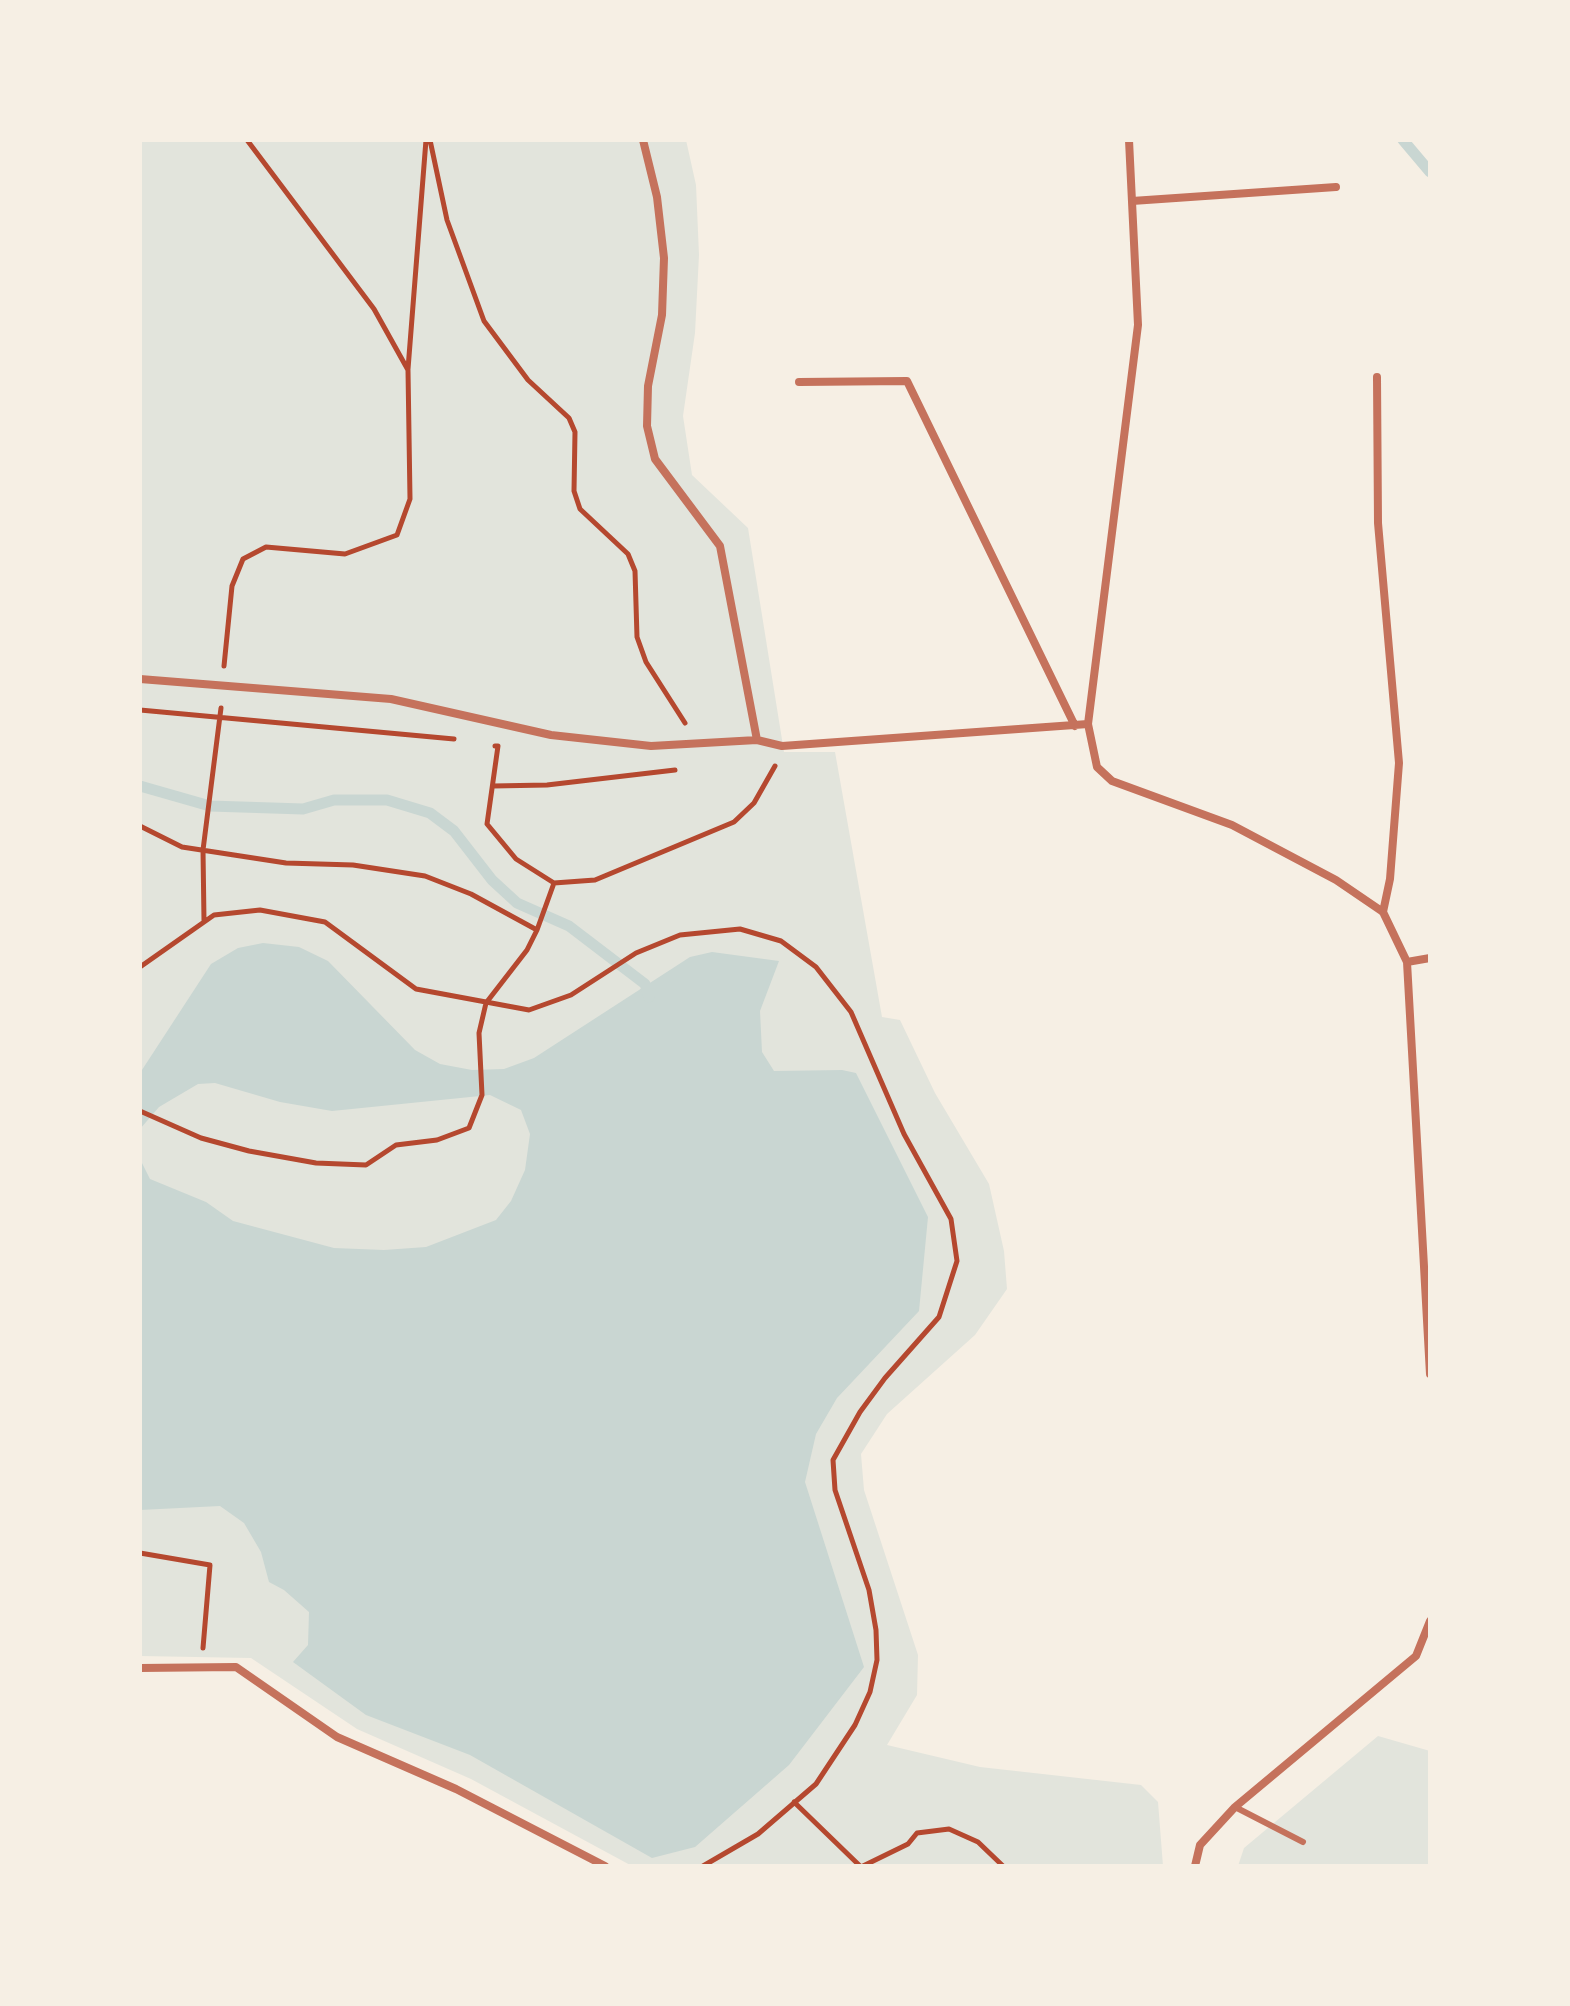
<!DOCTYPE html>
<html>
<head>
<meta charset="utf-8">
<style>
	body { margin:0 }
	#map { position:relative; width:1570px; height:2006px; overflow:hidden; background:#f6efe4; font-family:Commissioner,sans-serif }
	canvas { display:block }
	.frame { position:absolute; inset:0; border:142px solid #f6efe4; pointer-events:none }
</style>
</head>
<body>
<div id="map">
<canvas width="1570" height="2006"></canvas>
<div class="frame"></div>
</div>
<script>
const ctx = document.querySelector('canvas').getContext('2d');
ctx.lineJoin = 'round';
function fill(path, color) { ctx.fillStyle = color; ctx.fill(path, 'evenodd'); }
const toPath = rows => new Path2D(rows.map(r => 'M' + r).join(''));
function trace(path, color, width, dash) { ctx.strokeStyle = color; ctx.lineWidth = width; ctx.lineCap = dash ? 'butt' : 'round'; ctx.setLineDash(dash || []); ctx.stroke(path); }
const green = toPath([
	[140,140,686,140,696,185,699,255,695,333,683,416,692,475,748,528,784,752,835,752,882,1017,900,1020,935,1093,989,1184,1004,1251,1007,1289,975,1335,887,1414,861,1454,864,1490,918,1655,917,1695,887,1745,980,1767,1141,1785,1158,1802,1163,1866,632,1866,471,1779,357,1729,251,1658,140,1656],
	[1378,1736,1430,1751,1430,1866,1238,1866,1244,1848]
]);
const water = toPath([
	[263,943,299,947,328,961,415,1050,440,1064,472,1070,504,1069,534,1058,690,957,712,952,779,961,760,1011,762,1052,774,1071,842,1070,856,1073,928,1217,919,1311,837,1398,816,1434,805,1482,864,1667,789,1765,695,1847,652,1858,470,1755,366,1715,293,1662,308,1645,309,1612,284,1590,269,1582,261,1552,244,1523,220,1506,140,1510,140,1159,150,1179,206,1202,233,1221,334,1248,384,1250,426,1247,496,1220,511,1201,525,1170,530,1134,521,1110,490,1095,332,1111,280,1102,215,1083,198,1084,159,1107,140,1129,140,1073,211,964,238,948]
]);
const stream = toPath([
	[1403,140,1430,172],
	[140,786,210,806,303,809,334,800,387,800,430,813,454,831,492,880,517,903,569,926,645,984,649,997]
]);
const path = toPath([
	[430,140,447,220,484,321,528,380,569,418,575,432,574,491,580,509,628,554,635,571,637,637,646,662,685,723],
	[408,369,426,140],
	[224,666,232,586,243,559,266,547,345,554,397,535,410,499,408,370,374,309,247,140],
	[140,710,454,739],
	[495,746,498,746,487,824,516,859,554,883,595,880,734,822,754,803,775,766],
	[493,786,547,785,675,770],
	[140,826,182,847,286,863,353,865,425,876,471,894,537,930,527,950,486,1003,479,1033,482,1095,469,1128,437,1140,396,1145,366,1165,316,1163,249,1151,201,1138,140,1111],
	[204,921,203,850,221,708],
	[537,930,554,883],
	[140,967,214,915,260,910,325,922,416,989,529,1010,571,995,636,953,680,935,740,929,781,941,816,967,851,1012,904,1134,951,1219,957,1261,939,1317,885,1378,860,1412,833,1460,835,1490,869,1590,876,1630,877,1660,870,1692,855,1725,816,1784,758,1834,703,1866],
	[140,1553,210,1565,203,1648],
	[794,1802,860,1866],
	[863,1866,908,1844,917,1833,949,1829,978,1842,1003,1866]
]);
const service = toPath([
	[1235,1807,1303,1842]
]);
const minor = toPath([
	[643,140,657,197,664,258,662,315,648,386,647,426,655,459,720,546,757,740],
	[1129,140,1138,325,1088,724,1097,767,1112,781,1232,825,1336,880,1383,912,1407,962,1430,1374],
	[1132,201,1336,187],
	[1377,377,1378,523,1399,763,1390,879,1383,912],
	[799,382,907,381,1075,726],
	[140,679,391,699,551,735,651,746,757,740,782,746,1088,724],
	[1407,962,1430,958],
	[140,1668,236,1667,337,1737,456,1789,605,1866],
	[1195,1866,1200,1845,1235,1807,1416,1656,1430,1621]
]);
fill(green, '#e2e4dc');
fill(water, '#c9d6d2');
trace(stream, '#c9d6d2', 11);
trace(path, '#b5482f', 5);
trace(service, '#c5725c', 6);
trace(minor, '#c5725c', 8);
</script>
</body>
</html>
